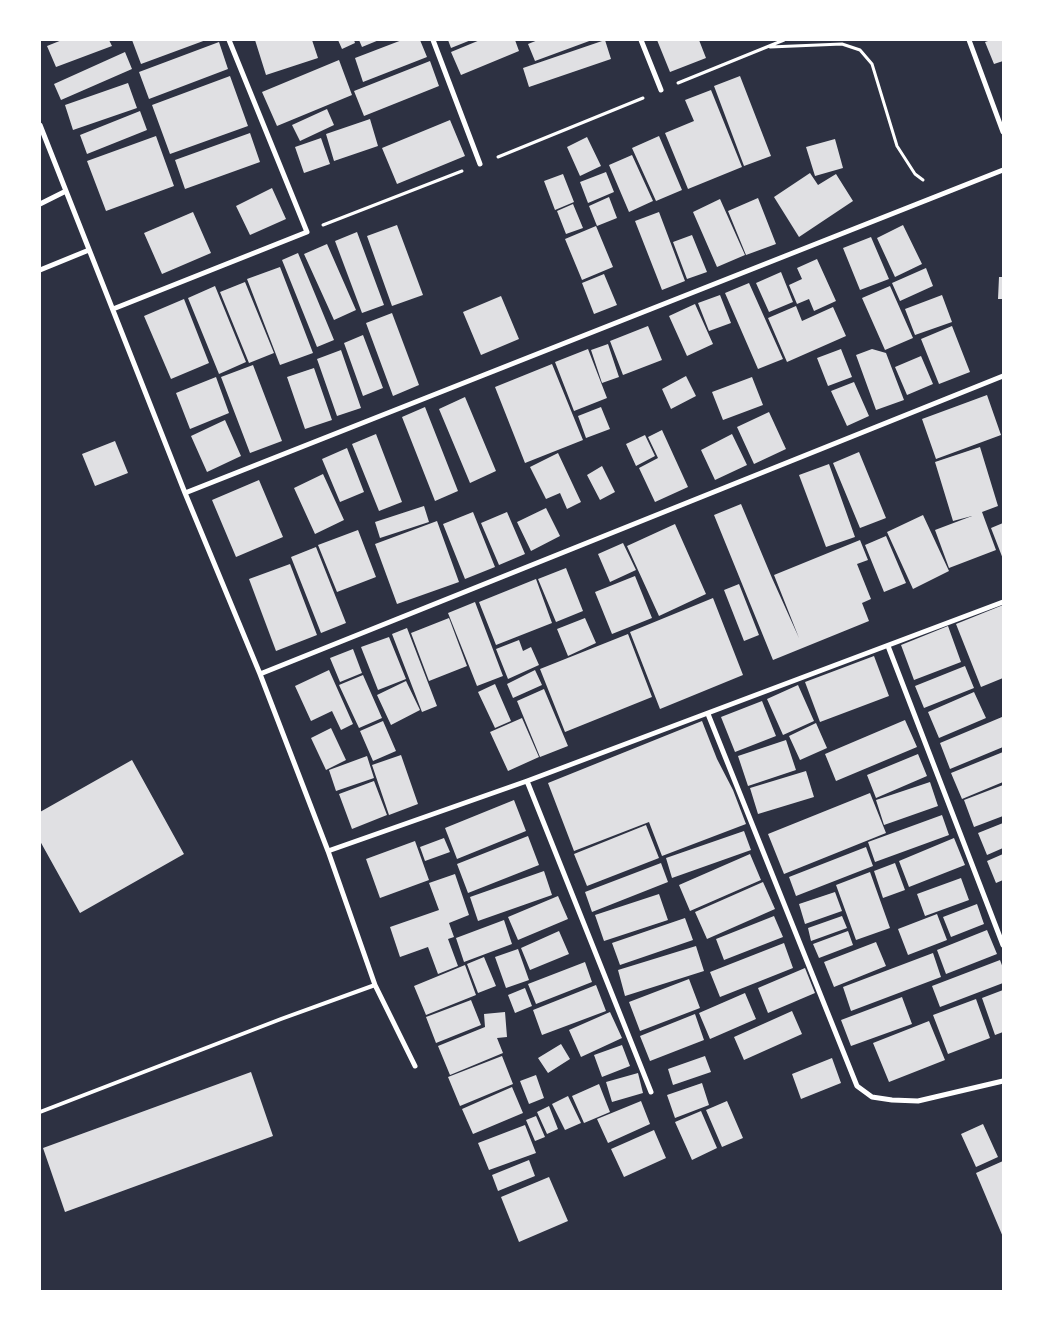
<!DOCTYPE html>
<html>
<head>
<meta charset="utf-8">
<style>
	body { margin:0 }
	#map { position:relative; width:1043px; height:1331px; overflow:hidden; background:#2d3142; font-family:"Asap Condensed",sans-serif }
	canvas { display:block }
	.frame { position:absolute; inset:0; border:41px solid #fff; pointer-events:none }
</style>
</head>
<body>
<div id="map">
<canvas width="1043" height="1331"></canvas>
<div class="frame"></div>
</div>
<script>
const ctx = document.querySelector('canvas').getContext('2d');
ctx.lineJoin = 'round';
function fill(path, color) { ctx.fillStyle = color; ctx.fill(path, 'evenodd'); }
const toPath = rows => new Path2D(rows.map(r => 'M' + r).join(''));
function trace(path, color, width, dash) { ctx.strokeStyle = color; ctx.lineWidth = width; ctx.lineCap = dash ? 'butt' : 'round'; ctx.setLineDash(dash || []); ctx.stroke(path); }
const building = toPath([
	[62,40,109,40,112,46,56,67,47,46],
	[132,40,206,40,141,64],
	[255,40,312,40,318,58,266,75],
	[338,40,354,40,355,43,342,49],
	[359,40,379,40,362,47],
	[402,40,420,40,427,57,363,82,355,58],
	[448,40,471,40,451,48],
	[480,40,515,40,519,51,461,75,451,52],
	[538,40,592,40,535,61,528,44],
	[605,40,611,59,529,87,523,68],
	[657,40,699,40,706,58,670,72],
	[991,40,1003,40,1003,61,994,64,985,42],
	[219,42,228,69,149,99,139,72],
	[125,52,132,69,61,100,54,84],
	[339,60,352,95,277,126,262,92],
	[430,61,439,86,364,116,354,91],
	[230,76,248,126,170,154,152,105],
	[740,76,771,156,744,166,714,86],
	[128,83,137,108,73,130,65,105],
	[711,90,742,167,688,189,665,133,694,121,685,100],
	[327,109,334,125,300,141,292,125],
	[140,111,147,130,87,154,80,135],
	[370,119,378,146,334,161,326,134],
	[450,120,465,156,397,184,382,148],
	[250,133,260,162,185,189,175,160],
	[156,136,174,186,106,211,87,161],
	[659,136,682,190,656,201,632,148],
	[587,137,601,166,580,176,567,147],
	[321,138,330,164,304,173,295,147],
	[835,139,843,168,815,176,806,147],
	[632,155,653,201,629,212,609,165],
	[606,172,614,192,588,203,580,182],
	[810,173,818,185,836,174,853,201,799,237,774,197],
	[563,174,574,202,555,210,544,181],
	[272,188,286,219,250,235,236,206],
	[609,197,617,218,597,226,589,206],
	[758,198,776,244,746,255,728,211],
	[720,199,745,255,717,267,693,212],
	[573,204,583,228,566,234,557,211],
	[193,212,211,253,162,274,144,233],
	[659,212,685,281,662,290,635,221],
	[397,225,423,295,392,306,367,236],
	[903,225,922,264,895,277,877,238],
	[596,226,613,267,582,280,565,239],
	[357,232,384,305,362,313,335,241],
	[692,235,707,272,687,279,673,242],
	[871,237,889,279,860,290,843,248],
	[327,244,356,310,334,320,304,254],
	[298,253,334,340,317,347,282,260],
	[817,259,836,301,814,311,809,299,797,304,789,285,802,279,797,268],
	[280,267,313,353,280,365,247,279],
	[926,268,933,286,900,301,892,283],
	[781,272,793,302,769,312,756,283],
	[604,274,617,305,594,314,582,283],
	[999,277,1003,277,1003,299,998,299],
	[245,282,274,353,249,363,220,292],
	[749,283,783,359,758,369,725,293],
	[215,286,246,362,219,374,188,298],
	[890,286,913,338,885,350,862,298],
	[720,295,731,323,709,331,698,303],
	[942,295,952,322,915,335,905,309],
	[501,296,519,339,481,355,463,312],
	[184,299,209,363,171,379,144,316],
	[695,304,713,344,687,356,669,316],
	[796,306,802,321,833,307,846,336,787,362,768,318],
	[392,313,419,385,393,396,366,323],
	[648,326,662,360,623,375,610,341],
	[952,326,970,372,939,384,921,339],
	[363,335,383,388,363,396,344,343],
	[608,344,619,377,602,383,591,350],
	[588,349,607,398,574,411,555,362],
	[841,349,852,377,828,386,817,358],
	[872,349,886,353,904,400,876,410,856,355],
	[341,350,361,408,337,416,317,359],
	[921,356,933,384,907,395,895,367],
	[552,364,583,440,525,463,495,387],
	[253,365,282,441,250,453,221,377],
	[314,368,332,420,305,429,287,377],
	[686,376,696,396,671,409,662,389],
	[216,377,229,413,190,429,176,393],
	[752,377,763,405,723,420,712,392],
	[854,382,869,416,847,426,831,391],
	[987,395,1001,435,936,459,922,419],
	[465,397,496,471,470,483,439,409],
	[425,407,458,491,435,501,402,417],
	[601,407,610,429,586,438,578,416],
	[769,412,786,449,754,464,737,427],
	[225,420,241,456,207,472,191,436],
	[662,430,688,487,655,502,639,468,658,458,648,437],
	[376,434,402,502,379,511,352,444],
	[732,434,747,465,715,480,701,450],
	[645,435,655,456,636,466,626,444],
	[115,441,128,473,95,486,82,454],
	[980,447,998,506,982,512,996,550,949,568,935,530,972,516,953,521,935,462],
	[347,448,364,492,340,502,322,459],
	[859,452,886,518,860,528,833,463],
	[558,453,581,502,567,509,560,493,546,499,530,467],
	[829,464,855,537,826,547,799,475],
	[602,466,615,492,600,500,587,475],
	[323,474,344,520,315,534,294,488],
	[259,480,283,537,236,557,212,500],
	[741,504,772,578,799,638,774,575,860,540,868,560,857,564,871,599,862,603,869,621,773,660,714,515],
	[424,506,429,522,380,538,375,522],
	[546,508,560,536,531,551,517,522],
	[473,512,495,567,465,579,443,524],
	[507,512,525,554,499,565,481,523],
	[923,515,949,571,913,589,887,532],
	[437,521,459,582,397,604,375,544],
	[1003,523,1003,559,991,528],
	[675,524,706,594,659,616,627,546],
	[358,530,376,577,337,592,318,545],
	[886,536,906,583,884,592,865,545],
	[623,543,636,570,610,582,598,554],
	[316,547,346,623,321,633,291,557],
	[290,564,317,635,276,651,249,579],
	[566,568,583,611,556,622,538,579],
	[635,576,652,618,612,634,595,592],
	[536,579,552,623,496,645,479,602],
	[739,584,759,635,744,641,724,590],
	[713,598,743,675,660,709,630,632],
	[475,602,503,676,477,686,448,613],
	[1003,605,1003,678,981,687,956,624],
	[449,618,467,666,429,681,411,633],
	[585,618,596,643,568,656,557,629],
	[948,626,961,662,914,680,901,645],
	[407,628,437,706,422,712,392,634],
	[628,634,652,697,565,732,540,669],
	[389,637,406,679,378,690,361,647],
	[519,640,523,651,531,647,539,665,508,679,496,649],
	[353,649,362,673,340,682,330,658],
	[874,656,889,696,820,722,805,682],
	[965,666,974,688,924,708,915,686],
	[329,670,353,724,341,730,332,711,311,721,295,686],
	[535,670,542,685,513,698,507,684],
	[363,675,382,718,359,728,339,685],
	[406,681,420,710,391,725,377,695],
	[495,684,511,721,495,728,478,692],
	[798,685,814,721,783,735,767,699],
	[544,689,568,746,540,757,517,701],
	[974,692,986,718,939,738,928,712],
	[762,701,776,736,735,752,721,717],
	[1002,717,1003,747,950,769,940,743],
	[522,718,539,757,508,771,490,732],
	[905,720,917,747,836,781,825,754],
	[383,721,396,751,373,761,360,731],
	[702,721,717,759,733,790,746,824,662,856,649,822,574,851,548,783],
	[816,723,827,748,800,760,789,736],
	[331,728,346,760,326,770,311,738],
	[786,740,796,770,748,786,738,756],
	[1003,752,1003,782,962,799,951,773],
	[918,754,927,776,876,798,867,775],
	[401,755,418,804,389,815,372,765],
	[367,756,374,778,336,791,329,770],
	[132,760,184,854,80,913,40,841,40,812],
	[806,771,814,797,758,814,750,788],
	[374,781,387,815,352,829,339,794],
	[930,782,938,806,884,825,876,800],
	[1003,785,1003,816,974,827,964,800],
	[870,793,886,833,784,874,768,834],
	[514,800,526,831,457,859,445,828],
	[942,815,949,835,875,862,868,842],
	[1003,823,1003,848,987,855,978,833],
	[646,825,659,858,587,886,574,854],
	[744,831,751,850,672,878,666,858],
	[528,836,539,865,468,893,457,864],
	[444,838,450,852,425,861,420,847],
	[954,838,965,865,909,887,899,861],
	[415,841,429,880,380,898,366,859],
	[866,847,873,866,796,896,789,877],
	[750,854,761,880,690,911,679,885],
	[1003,854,1003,880,996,883,987,861],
	[661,863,668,882,592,912,585,892],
	[895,863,905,890,883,898,874,871],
	[544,871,552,895,478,921,470,897],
	[870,872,890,928,856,940,836,885],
	[455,874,469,915,449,923,454,937,448,939,458,966,438,974,428,947,400,957,390,927,439,910,429,883],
	[961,878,969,900,925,916,917,894],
	[763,882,775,909,707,939,695,912],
	[835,892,842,911,805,924,799,904],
	[659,894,668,920,604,941,595,915],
	[558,896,568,919,518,940,508,917],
	[977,904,984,924,951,937,943,917],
	[937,914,947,940,908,955,898,929],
	[774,916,783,937,724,960,716,939],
	[842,916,847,928,811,941,808,928],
	[685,918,693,940,620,965,612,943],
	[504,920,512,944,464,962,456,938],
	[987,930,997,954,946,974,937,950],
	[559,931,569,954,530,970,521,948],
	[848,931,853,945,819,958,813,944],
	[876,942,886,966,834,987,824,962],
	[784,943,793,968,720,997,710,972],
	[696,946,704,971,625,996,618,970],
	[518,949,529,980,506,988,495,957],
	[933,953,941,977,851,1011,843,987],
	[484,957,496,986,478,993,467,964],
	[1000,960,1003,968,1003,983,940,1007,932,986],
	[585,962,592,982,536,1004,528,984],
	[465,965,476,995,426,1015,414,986],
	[805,968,815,993,768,1013,758,988],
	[689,979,700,1008,640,1031,629,1002],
	[596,985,606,1011,542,1035,533,1010],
	[525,988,532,1006,515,1013,508,995],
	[1003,990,1003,1032,995,1035,982,998],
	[745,993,756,1019,710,1039,699,1013],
	[902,997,912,1024,851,1046,841,1020],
	[976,999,990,1038,948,1054,933,1015],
	[471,1000,481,1025,436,1043,426,1017],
	[792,1011,802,1034,744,1060,734,1037],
	[505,1012,507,1037,497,1038,503,1053,450,1075,438,1046,485,1027,484,1014],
	[610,1012,622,1038,581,1057,569,1030],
	[695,1014,704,1040,650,1061,640,1036],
	[929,1021,945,1060,889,1082,873,1043],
	[561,1044,570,1059,548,1073,538,1058],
	[622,1045,630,1066,602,1077,594,1055],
	[502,1056,513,1084,460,1106,448,1077],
	[705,1056,711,1072,673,1085,668,1069],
	[832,1058,841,1083,801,1099,792,1074],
	[251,1072,273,1136,65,1212,43,1148],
	[638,1073,643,1093,612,1102,606,1082],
	[536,1075,544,1098,529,1104,520,1081],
	[702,1083,709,1105,675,1118,667,1095],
	[599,1084,610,1112,584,1123,572,1096],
	[512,1087,523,1113,473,1134,462,1109],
	[568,1096,581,1123,565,1130,552,1104],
	[641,1101,650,1124,608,1143,597,1119],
	[727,1101,743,1138,722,1147,706,1110],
	[549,1106,558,1129,547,1134,537,1112],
	[701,1111,717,1148,692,1160,675,1122],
	[536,1116,545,1137,535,1141,526,1120],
	[983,1124,998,1157,976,1167,961,1134],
	[525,1125,536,1153,489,1170,478,1143],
	[654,1130,666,1158,624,1177,611,1149],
	[529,1160,535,1176,498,1191,492,1175],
	[1003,1161,1003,1237,976,1173],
	[549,1177,568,1221,519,1242,501,1197]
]);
const path = toPath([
	[770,47,842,44,860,50,872,64,897,146,915,174,923,180],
	[678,83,784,40],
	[498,157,643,98],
	[323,225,462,171]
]);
const service = toPath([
	[40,1112,281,1019,375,985]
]);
const minor = toPath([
	[433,40,480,164],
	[641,40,661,90],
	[969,40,1003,132],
	[40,125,185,493,260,674,328,851,375,985,415,1066],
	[40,204,66,191],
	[40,270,89,250],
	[113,309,307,232,229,40],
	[185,493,1003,170],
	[888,646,1003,945],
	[260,674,1003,376],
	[708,714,857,1086,872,1097,892,1100,918,1101,1003,1081],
	[527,781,651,1092],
	[328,851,527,781,1003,602]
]);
fill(building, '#e0e0e3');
trace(path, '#fff', 3);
trace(service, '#fff', 4);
trace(minor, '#fff', 5);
</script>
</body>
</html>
